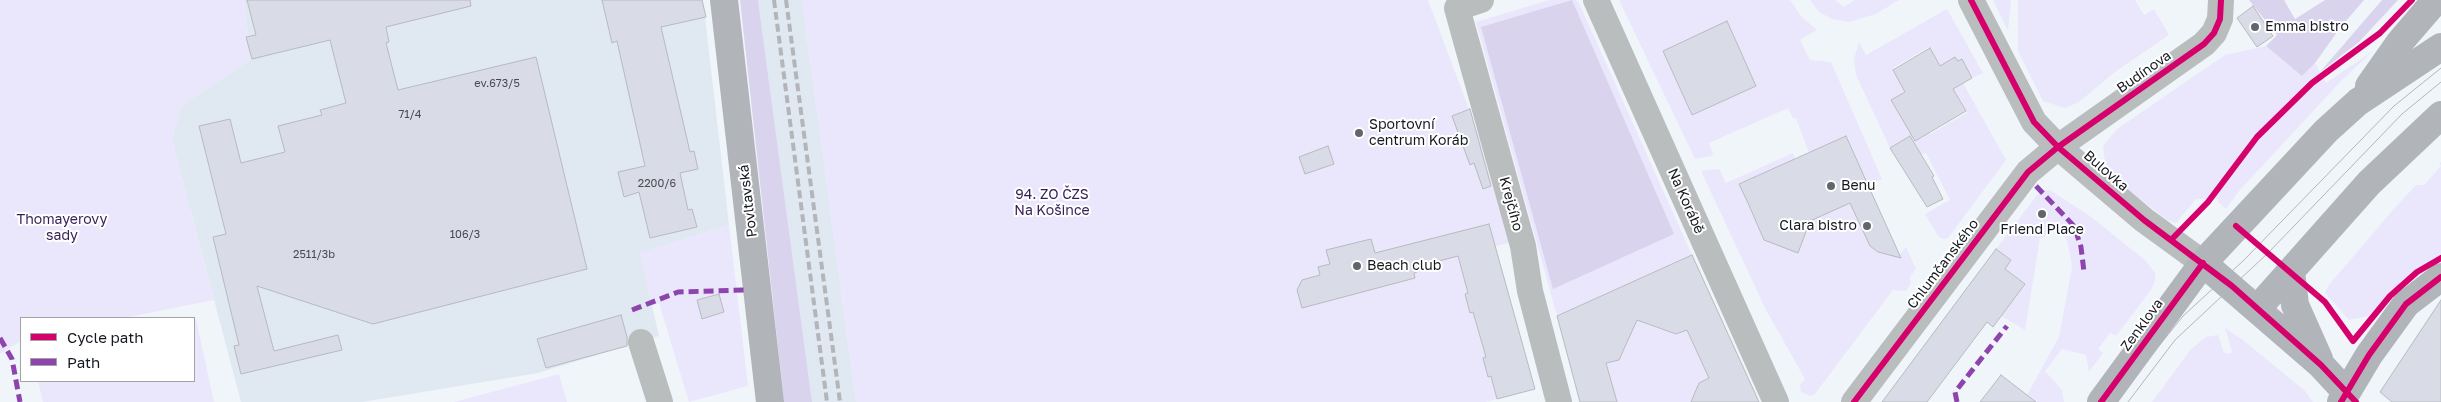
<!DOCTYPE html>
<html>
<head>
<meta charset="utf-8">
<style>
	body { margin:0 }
	#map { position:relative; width:2441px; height:402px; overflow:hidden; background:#f0f5fa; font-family:"Golos Text",sans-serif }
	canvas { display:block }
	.legend { position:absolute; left:20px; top:317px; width:175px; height:65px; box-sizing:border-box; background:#fff; border:1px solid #a1a3a5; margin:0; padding:6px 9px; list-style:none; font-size:15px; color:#15191f }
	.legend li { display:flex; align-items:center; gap:10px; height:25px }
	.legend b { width:25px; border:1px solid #a1a3a5 }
</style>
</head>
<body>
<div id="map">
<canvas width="2441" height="402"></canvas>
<ul class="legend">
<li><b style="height:6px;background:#d6006c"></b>Cycle path</li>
<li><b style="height:6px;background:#8e44ad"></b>Path</li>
</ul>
</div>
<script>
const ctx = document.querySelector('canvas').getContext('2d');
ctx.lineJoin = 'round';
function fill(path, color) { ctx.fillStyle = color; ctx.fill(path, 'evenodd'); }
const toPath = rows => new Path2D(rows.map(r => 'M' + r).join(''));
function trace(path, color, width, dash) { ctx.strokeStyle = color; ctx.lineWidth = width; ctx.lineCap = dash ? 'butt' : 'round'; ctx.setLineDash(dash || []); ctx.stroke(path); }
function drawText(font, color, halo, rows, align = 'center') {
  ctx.font = font + ' "Golos Text",sans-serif'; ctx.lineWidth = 4; ctx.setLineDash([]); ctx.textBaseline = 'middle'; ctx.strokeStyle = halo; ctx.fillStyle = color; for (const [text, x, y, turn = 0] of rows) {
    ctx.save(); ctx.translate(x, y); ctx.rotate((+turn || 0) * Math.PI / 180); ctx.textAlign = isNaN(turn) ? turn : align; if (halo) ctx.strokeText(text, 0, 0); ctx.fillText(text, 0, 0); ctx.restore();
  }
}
const built = toPath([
	[244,0,703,0,729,225,640,253,659,336,538,373,362,402,241,402,172,140,182,105,251,59],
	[758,0,802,0,856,402,812,402]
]);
const green = toPath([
	[0,0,244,0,251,59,182,105,172,140,214,300,124,318,21,318,21,341,0,354],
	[802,0,1428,0,1516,234,1512,242,1496,246,1496,249,1493,247,1458,257,1468,293,1465,294,1470,313,1473,312,1486,357,1483,358,1488,377,1491,376,1497,399,1485,402,856,402],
	[1549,0,1576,0,1579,3,1692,255,1557,316,1476,22],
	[1619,0,1790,0,1801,16,1817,30,1800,40,1810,60,1831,62,1882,179,1868,185,1846,136,1809,153,1796,118,1793,118,1788,108,1709,143,1713,154,1711,156,1695,159],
	[1727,22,1756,86,1692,115,1663,51],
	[1810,0,1835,0,1844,7,1855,0,1899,0,1876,14,1849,22,1832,19,1819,12],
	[1993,0,2011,0,2008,31],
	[2018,0,2135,0,2144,15,2154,9,2169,35,2115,72,2079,102,2065,108,2043,101,2018,51],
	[1947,9,1983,73,1972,78,1962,60,1938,71,1940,65,1929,47,1893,68,1903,87,1909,89,1891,100,1902,119,1920,109,1919,115,1930,134,1967,113,1956,93,1949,91,1963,83,2006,160,1948,238,1943,239,1938,236,1925,214,1950,200,1926,153,1921,154,1911,136,1890,148,1856,75,1854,59,1859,42,1866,55],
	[2266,46,2302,76,2315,63,2326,83,2373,51,2342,80,2239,191,2226,209,2218,202,2218,199,2196,199,2176,223,2167,220,2111,176,2105,162,2103,146,2117,129,2225,55],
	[1793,153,1795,159,1739,184,1764,240,1856,200,1863,215,1857,219,1870,246,1878,252,1888,255,1900,254,1906,247,1916,269,1910,277,1911,283,1906,291,1893,290,1815,394,1811,396,1801,392,1800,385,1805,379,1766,310,1701,171,1719,169,1726,183],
	[2441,162,2441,258,2417,272,2368,316,2349,320,2325,293,2328,286,2392,211,2416,185,2424,185,2441,166,2439,163],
	[2041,190,2050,190,2090,216,2146,261,2155,273,2155,281,2151,290,2116,336,2110,333,2098,349,2103,353,2089,372,2086,355,2062,349,2045,371,2062,390,2064,402,2036,402,2027,395,2059,337,2072,267,2068,244,2061,228,2040,238,2025,330,2001,316,2025,284,2005,269,2011,260,1996,249],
	[729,225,748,386,689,402,659,303,652,306,639,253],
	[718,294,724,312,702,318,697,300],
	[1645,314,1649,325,1676,334,1687,330,1709,378,1699,383,1691,402,1617,402,1606,363,1619,359,1630,335,1625,323],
	[194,319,196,319,214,402,43,402,38,381,194,381],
	[2225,328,2243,340,2305,391,2313,402,2152,402,2191,349,2206,337,2218,335,2224,353,2230,354,2232,351],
	[559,374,567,402,454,402]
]);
const forest = toPath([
	[740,0,758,0,812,402,784,402],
	[1572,0,1674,234,1553,289,1481,27],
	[2249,0,2284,0,2295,19,2325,0,2364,0,2340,28,2315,63,2302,76,2266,46,2277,35],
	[2382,0,2398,0,2359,42,2320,72]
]);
const building = toPath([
	[247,0,470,0,471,6,386,27,389,42,386,43,398,90,536,57,587,269,373,324,257,286,274,351,338,335,342,350,241,374,234,346,239,345,213,237,226,234,199,126,230,119,241,163,285,152,278,126,322,115,320,110,346,103,330,40,252,59,246,37,256,35,247,0],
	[602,0,702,0,706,17,661,27,690,152,694,151,698,169,680,173,688,210,692,209,697,227,650,238,639,192,624,197,618,172,645,166,617,41,612,43,602,0],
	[2253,6,2273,36,2257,47,2237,18,2253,6],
	[1727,21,1756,86,1692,115,1663,51,1727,21],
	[1930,48,1940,66,1955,57,1958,61,1962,59,1972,78,1953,89,1966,111,1915,141,1891,100,1905,92,1893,70,1930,48],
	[1470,109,1491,186,1483,189,1474,163,1470,165,1452,116,1470,109],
	[1846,136,1868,185,1901,258,1878,252,1870,246,1850,203,1810,221,1798,253,1764,240,1748,203,1739,184,1846,136],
	[1910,136,1934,176,1932,177,1943,199,1927,207,1890,148,1910,136],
	[1328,146,1334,164,1305,174,1299,157,1328,146],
	[1489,224,1535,389,1497,399,1491,376,1488,377,1483,358,1486,357,1473,312,1470,313,1465,294,1468,293,1458,256,1416,267,1417,272,1414,273,1415,278,1302,308,1297,290,1302,280,1320,275,1318,267,1330,264,1326,250,1371,239,1375,253,1489,224],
	[1996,249,2011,260,2005,269,2025,284,1993,327,1987,322,1927,402,1882,402,1996,249],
	[1692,255,1759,402,1691,402,1699,383,1709,378,1687,330,1676,334,1637,320,1619,360,1606,363,1617,402,1580,402,1557,316,1692,255],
	[719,294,724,312,702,319,697,300,719,294],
	[2441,300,2441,402,2392,402,2380,392,2441,300],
	[621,315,627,337,627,346,546,368,537,339,621,315],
	[2001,375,2036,402,1980,402,2001,375]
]);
const minor = toPath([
	[1481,0,1457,8,1523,246,1530,291,1559,402],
	[1596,0,1776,402],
	[1971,0,2034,122,2058,147,2144,220,2203,263],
	[641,342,660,402],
	[1854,402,2028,172,2058,147,2204,44,2214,33,2220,19,2221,0]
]);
const major = toPath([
	[724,0,770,402],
	[2369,86,2400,42,2436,0],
	[2203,263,2321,365,2346,392],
	[2291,272,2295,305,2319,359],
	[2257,309,2369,183,2441,115],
	[2101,402,2203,263,2326,131,2358,102,2441,47],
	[2341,402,2369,355,2406,304,2441,277]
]);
const tram = toPath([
	[2114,402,2183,316,2243,261,2394,106,2441,68],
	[2128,402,2175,340,2268,253,2402,114,2441,82]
]);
const rail = toPath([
	[774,0,827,402],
	[786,0,840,402]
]);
const quiet = toPath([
	[2036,186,2074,226,2081,247,2084,272],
	[632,310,678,292,744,290],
	[0,338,12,359,20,402],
	[1957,402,1955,392,2007,326]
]);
const cycleway = toPath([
	[1971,0,2034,122,2058,147,2144,220,2232,286,2321,365,2356,402],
	[2236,226,2325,302,2353,341,2390,296,2417,272,2441,258],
	[2171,240,2208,202,2257,137,2312,83,2380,33,2412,0],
	[1854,402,2028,172,2058,147,2204,44,2214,33,2220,19,2221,0],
	[2101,402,2203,263],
	[2341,402,2369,355,2406,304,2441,277]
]);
const markers = [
	[2255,27,5,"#62666c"],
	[1359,133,5,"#62666c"],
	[1831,186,5,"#62666c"],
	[2042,214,5,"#62666c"],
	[1867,226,5,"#62666c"],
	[1357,266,5,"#62666c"]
];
const numberNames = [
	["ev.673/5",497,84],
	["71/4",410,115],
	["2200/6",657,184],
	["106/3",465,235],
	["2511/3b",314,255]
];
const poiNames = [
	["Emma bistro",2265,27],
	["Sportovní",1369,125],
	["centrum Koráb",1369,141],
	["Benu",1841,186],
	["Clara bistro",1857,226,"right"],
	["Friend Place",2042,230,"center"],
	["Beach club",1367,266]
];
const streetNames = [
	["Budínova",2144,72,-35],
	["Bulovka",2106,171,41],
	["Povltavská",748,201,-97],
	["Na Korábě",1686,201,66],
	["Krejčího",1511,204,75],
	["Chlumčanského",1943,264,-53],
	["Zenklova",2142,325,-54]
];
const parkNames = [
	["94. ZO ČZS",1052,195],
	["Na Košince",1052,211],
	["Thomayerovy",62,220],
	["sady",62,236]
];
fill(built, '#e0e8f1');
fill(green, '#eae7fc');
fill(forest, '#d9d3ee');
fill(building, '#d9dce7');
trace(building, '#b7babf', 1);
trace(minor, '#babdbe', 26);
trace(major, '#b1b5b9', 28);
trace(tram, '#b3b5b9', 1);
trace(rail, '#b3b5b9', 4, [8, 4]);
trace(quiet, '#8e44ad', 5, [10, 5]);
trace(cycleway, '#d6006c', 6);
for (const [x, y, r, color] of markers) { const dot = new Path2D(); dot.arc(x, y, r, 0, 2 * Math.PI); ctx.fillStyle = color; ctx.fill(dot); trace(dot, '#fff', 2); }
drawText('11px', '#464a51', null, numberNames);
drawText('14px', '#15191f', '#fff', poiNames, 'left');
drawText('14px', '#15191f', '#fff', streetNames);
drawText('14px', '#351f55', '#fff', parkNames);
</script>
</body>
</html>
